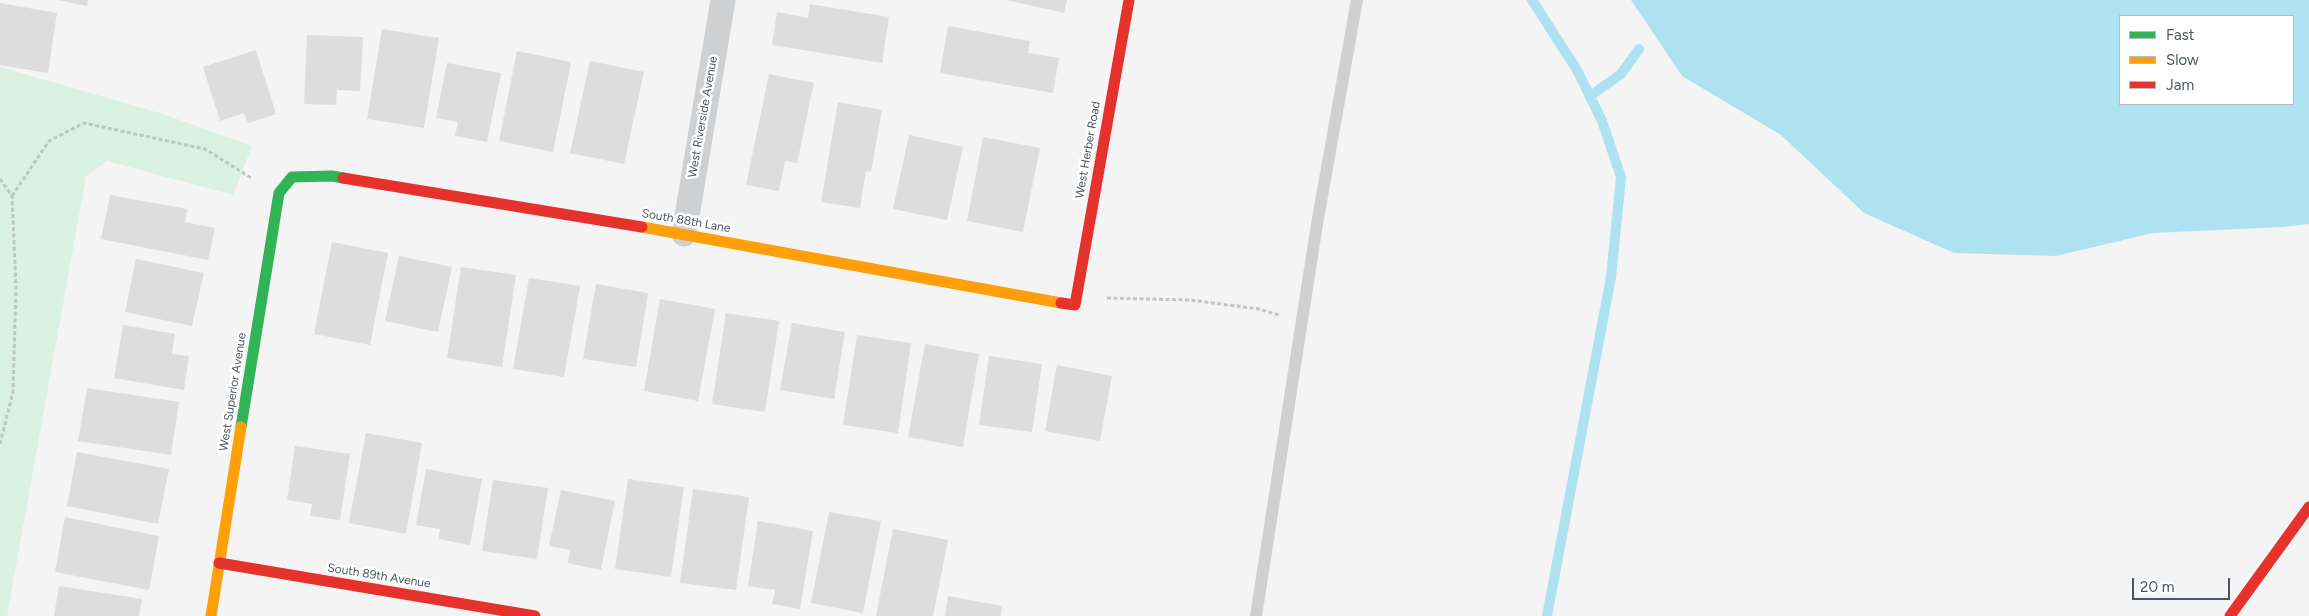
<!DOCTYPE html>
<html>
<head>
<meta charset="utf-8">
<style>
	body { margin:0 }
	#map { position:relative; width:2309px; height:616px; overflow:hidden; background:#f4f4f4; font-family:Figtree,sans-serif }
	canvas { display:block }
	.legend { position:absolute; left:2119px; top:15px; width:175px; height:90px; box-sizing:border-box; background:#fff; border:1px solid #b7bbc0; margin:0; padding:6px 9px; list-style:none; font-size:15px; color:#4a5661 }
	.legend li { display:flex; align-items:center; gap:10px; height:25px }
	.legend b { width:25px; border:1px solid #b7bbc0 }
	.scale { position:absolute; left:2132px; top:578px; width:98px; height:22px; box-sizing:border-box; border:2px solid #4a5661; border-top:0; padding-left:6px; font-size:15px; line-height:18px; white-space:nowrap; color:#4a5661; -webkit-text-stroke:4px #fff; paint-order:stroke }
</style>
</head>
<body>
<div id="map">
<canvas width="2309" height="616"></canvas>
<ul class="legend">
<li><b style="height:6px;background:#30b455"></b>Fast</li>
<li><b style="height:6px;background:#ff9f0a"></b>Slow</li>
<li><b style="height:6px;background:#e5322d"></b>Jam</li>
</ul>
<div class="scale">20 m</div>
</div>
<script>
const ctx = document.querySelector('canvas').getContext('2d');
ctx.lineJoin = 'round';
function fill(path, color) { ctx.fillStyle = color; ctx.fill(path, 'evenodd'); }
const toPath = rows => new Path2D(rows.map(r => 'M' + r).join(''));
function trace(path, color, width, dash) { ctx.strokeStyle = color; ctx.lineWidth = width; ctx.lineCap = dash ? 'butt' : 'round'; ctx.setLineDash(dash || []); ctx.stroke(path); }
function drawText(font, color, halo, rows, align = 'center') {
  ctx.font = font + ' Figtree,sans-serif'; ctx.lineWidth = 5; ctx.setLineDash([]); ctx.textBaseline = 'middle'; ctx.strokeStyle = halo; ctx.fillStyle = color; for (const [text, x, y, turn = 0] of rows) {
    ctx.save(); ctx.translate(x, y); ctx.rotate((+turn || 0) * Math.PI / 180); ctx.textAlign = isNaN(turn) ? turn : align; if (halo) ctx.strokeText(text, 0, 0); ctx.fillText(text, 0, 0); ctx.restore();
  }
}
const green = toPath([
	[0,67,163,114,252,146,233,195,107,161,86,176,7,616,0,616]
]);
const water = toPath([
	[1631,0,2309,0,2309,224,2283,227,2153,233,2056,256,1954,253,1864,213,1781,135,1682,76],
	[2120,16,2293,16,2293,104,2120,104]
]);
const stream = toPath([
	[1532,0,1577,70,1602,121,1621,177,1611,277,1547,616],
	[1590,96,1621,74,1639,49]
]);
const building = toPath([
	[56,0,88,0,87,6],
	[1006,0,1067,0,1064,13],
	[0,3,57,13,48,73,0,65],
	[810,4,889,17,882,63,772,45,777,12,808,18],
	[948,26,1030,41,1028,53,1059,58,1053,93,940,73],
	[382,29,439,38,424,128,367,119],
	[307,35,363,37,360,91,337,90,336,105,304,104],
	[256,50,276,114,248,123,244,113,220,121,203,67],
	[517,51,571,62,553,152,499,141],
	[590,61,644,72,624,164,570,153],
	[447,63,501,73,487,142,455,136,458,122,436,118],
	[769,74,814,83,797,163,785,161,779,191,746,185],
	[838,102,882,110,871,172,866,171,860,208,821,202],
	[909,135,963,147,947,220,893,209],
	[983,137,1040,148,1023,232,967,221],
	[110,195,187,209,185,222,215,228,208,260,101,239],
	[332,242,388,253,370,345,314,334],
	[399,256,452,267,438,332,385,321],
	[136,259,204,273,192,326,125,312],
	[461,267,516,275,502,367,447,358],
	[529,278,580,286,564,377,513,369],
	[596,284,648,293,636,367,583,359],
	[660,299,715,309,698,401,644,391],
	[726,313,779,321,765,412,712,404],
	[792,323,845,332,834,399,780,390],
	[123,325,175,334,172,354,189,356,184,390,114,378],
	[857,335,911,343,898,433,843,425],
	[925,344,979,354,963,447,908,437],
	[989,356,1042,364,1032,432,979,425],
	[1057,365,1112,376,1100,441,1045,431],
	[87,388,179,402,171,455,78,441],
	[366,433,422,443,406,534,349,523],
	[295,446,350,454,340,520,310,516,312,504,287,500],
	[77,452,169,469,158,524,67,506],
	[426,469,482,479,470,545,438,539,440,529,416,525],
	[628,479,684,487,671,577,615,569],
	[493,480,548,488,537,559,482,551],
	[693,489,749,497,736,590,680,583],
	[561,490,615,501,601,570,568,563,570,550,549,546],
	[829,512,881,521,863,613,811,603],
	[65,517,159,536,149,590,55,572],
	[758,521,813,531,800,609,772,604,775,590,748,586],
	[893,529,948,540,933,616,876,616],
	[59,586,142,599,139,616,54,616],
	[948,596,1002,606,1001,616,945,616]
]);
const path = toPath([
	[0,179,12,196,16,287,13,392,0,444],
	[12,196,49,141,84,123,205,149,253,179],
	[1107,298,1190,300,1259,309,1279,315]
]);
const lane = toPath([
	[1256,616,1317,224,1357,0]
]);
const street = toPath([
	[684,234,723,0]
]);
const fast = toPath([
	[241,427,279,193,292,177,332,176,343,178]
]);
const slow = toPath([
	[642,227,1061,303],
	[211,616,241,427]
]);
const jam = toPath([
	[343,178,642,227],
	[1061,303,1075,305,1129,0],
	[219,563,535,616],
	[2230,616,2309,507]
]);
const streetNames = [
	["West Riverside Avenue",703,117,-80],
	["West Herber Road",1088,150,-80],
	["South 88th Lane",686,221,10],
	["West Superior Avenue",233,392,-81],
	["South 89th Avenue",379,576,9]
];
fill(green, '#d9f2e3');
fill(water, '#aee2f0');
trace(stream, '#aee2f0', 10);
fill(building, '#ddddde');
trace(path, '#bcc7c4', 3, [4, 2.5]);
trace(lane, '#ced0d2', 12);
trace(street, '#ced0d2', 25);
trace(fast, '#30b455', 11);
trace(slow, '#ff9f0a', 11);
trace(jam, '#e5322d', 11);
drawText('12px', '#4a5661', '#fff', streetNames);
</script>
</body>
</html>
